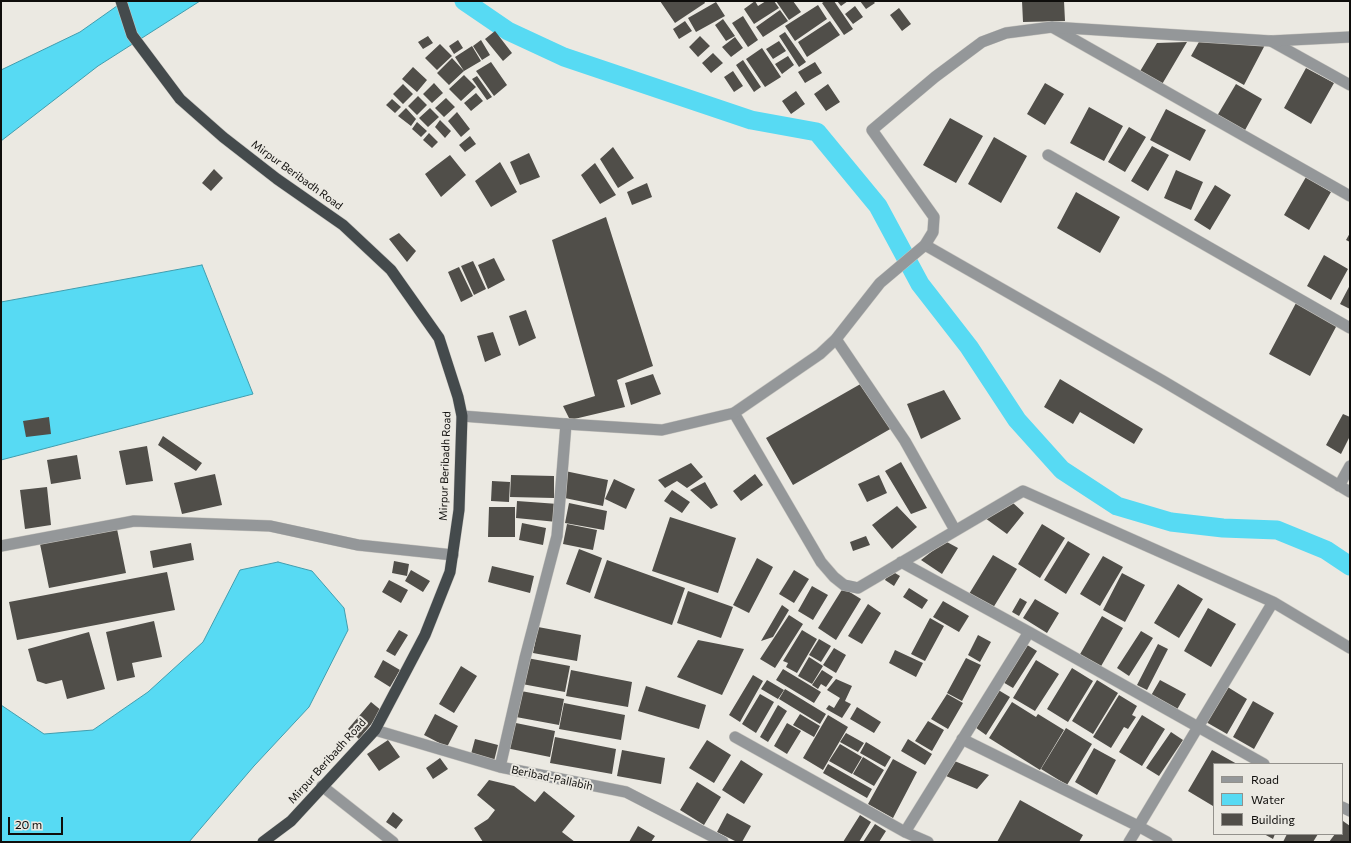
<!DOCTYPE html>
<html>
<head>
<meta charset="utf-8">
<style>
	body { margin:0 }
	#map { position:relative; width:1351px; height:843px; overflow:hidden; background:#ebe9e2; font-family:Commissioner,sans-serif }
	canvas { display:block }
	.frame { position:absolute; inset:0; border:2px solid #0f0e0c; pointer-events:none }
	.legend { position:absolute; left:1213px; top:763px; width:130px; height:72px; box-sizing:border-box; background:#ebe9e2; border:1px solid #93918c; margin:0; padding:5px 7px; list-style:none; font-size:12px; color:#0f0e0c }
	.legend li { display:flex; align-items:center; gap:8px; height:20px }
	.legend b { width:20px; border:1px solid #93918c }
	.scale { position:absolute; left:8px; top:817px; width:55px; height:18px; box-sizing:border-box; border:2px solid #0f0e0c; border-top:0; padding-left:5px; font-size:12px; line-height:14px; white-space:nowrap; color:#0f0e0c; -webkit-text-stroke:3px #ebe9e2; paint-order:stroke }
</style>
</head>
<body>
<div id="map">
<canvas width="1351" height="843"></canvas>
<div class="frame"></div>
<ul class="legend">
<li><b style="height:5px;background:#949799"></b>Road</li>
<li><b style="height:11px;background:#57daf3"></b>Water</li>
<li><b style="height:11px;background:#504e49"></b>Building</li>
</ul>
<div class="scale">20 m</div>
</div>
<script>
const ctx = document.querySelector('canvas').getContext('2d');
ctx.lineJoin = 'round';
function fill(path, color) { ctx.fillStyle = color; ctx.fill(path, 'evenodd'); }
const toPath = rows => new Path2D(rows.map(r => 'M' + r).join(''));
function trace(path, color, width, dash) { ctx.strokeStyle = color; ctx.lineWidth = width; ctx.lineCap = dash ? 'butt' : 'round'; ctx.setLineDash(dash || []); ctx.stroke(path); }
function drawText(font, color, halo, rows, align = 'center') {
  ctx.font = font + ' Commissioner,sans-serif'; ctx.lineWidth = 4; ctx.setLineDash([]); ctx.textBaseline = 'middle'; ctx.strokeStyle = halo; ctx.fillStyle = color; for (const [text, x, y, turn = 0] of rows) {
    ctx.save(); ctx.translate(x, y); ctx.rotate((+turn || 0) * Math.PI / 180); ctx.textAlign = isNaN(turn) ? turn : align; if (halo) ctx.strokeText(text, 0, 0); ctx.fillText(text, 0, 0); ctx.restore();
  }
}
const water = toPath([
	[124,1,200,1,98,66,1,141,1,70,80,32,124,1],
	[202,265,253,394,1,460,1,302,202,265],
	[278,562,312,571,344,608,348,630,309,707,254,766,189,842,1,842,1,705,44,734,93,730,148,692,203,642,240,570,278,562]
]);
const canal = toPath([
	[464,1,508,31,564,57,751,120,817,132,878,206,920,284,969,347,1017,420,1062,470,1117,506,1171,522,1223,528,1277,530,1326,550,1350,566]
]);
const building = toPath([
	[660,1,704,1,705,3,675,23],
	[755,1,758,6,766,1,774,1,779,8,754,24,744,9],
	[776,1,793,1,801,12,789,20],
	[825,1,834,1,853,29,844,35,822,3],
	[837,1,848,1,841,6],
	[860,1,873,1,875,3,866,9],
	[1022,1,1064,1,1065,21,1023,22],
	[716,2,725,16,696,32,688,18],
	[818,5,827,19,795,41,785,26],
	[855,6,863,17,853,24,845,14],
	[899,8,911,24,902,31,890,15],
	[780,10,788,21,763,37,756,27],
	[743,16,758,40,748,47,732,23],
	[723,19,735,36,726,41,715,25],
	[685,21,692,31,679,39,673,29],
	[830,21,840,35,807,57,798,42],
	[495,31,512,53,503,61,485,39],
	[785,32,806,62,799,67,779,36],
	[428,36,433,43,423,49,418,42],
	[700,36,710,46,698,57,689,47],
	[735,37,743,48,731,57,722,47],
	[458,40,463,48,454,54,449,46],
	[481,40,490,55,482,60,473,46],
	[1200,40,1266,43,1244,85,1191,56],
	[779,41,786,51,773,59,766,49],
	[1187,42,1161,86,1139,73,1157,43],
	[440,44,452,56,437,70,425,58],
	[472,46,481,61,464,71,449,85,437,73,452,58,464,71,455,57],
	[762,48,781,77,765,87,746,59],
	[713,53,723,63,711,73,702,63],
	[788,56,794,65,782,74,775,64],
	[743,60,761,87,754,92,736,65],
	[491,62,507,85,494,96,476,71],
	[815,62,822,73,805,83,798,72],
	[413,67,427,80,417,92,402,79],
	[1306,68,1334,83,1311,124,1284,108],
	[733,71,743,86,734,92,724,77],
	[464,75,476,87,461,101,449,89],
	[477,76,492,97,487,100,472,79],
	[434,83,443,93,432,103,423,94],
	[1045,83,1064,94,1045,125,1027,114],
	[403,84,413,94,403,104,393,94],
	[828,84,840,102,826,111,814,94],
	[1236,84,1262,99,1244,132,1217,116],
	[796,91,805,104,791,114,782,101],
	[476,93,483,101,471,111,464,103],
	[418,96,427,105,417,115,408,106],
	[446,98,455,107,444,117,435,108],
	[392,99,401,107,395,113,386,105],
	[1089,107,1123,126,1104,161,1070,143],
	[406,108,416,119,411,126,398,116],
	[430,108,439,117,428,127,419,118],
	[1166,109,1206,130,1190,161,1150,140],
	[457,112,470,129,461,137,448,121],
	[950,118,983,136,956,183,923,165],
	[440,120,451,131,445,138,435,127],
	[417,122,427,131,421,137,412,129],
	[1129,127,1146,137,1125,172,1108,162],
	[429,133,438,142,432,148,423,140],
	[470,136,476,144,465,152,459,145],
	[994,137,1027,156,1001,203,968,184],
	[1152,146,1169,155,1148,191,1131,181],
	[613,147,634,178,618,188,600,159],
	[529,153,540,177,520,185,510,162],
	[450,155,466,175,441,197,425,174],
	[500,162,517,192,491,207,475,181],
	[595,163,616,195,600,204,581,175],
	[214,169,223,178,211,191,202,183],
	[1176,170,1203,182,1191,210,1164,198],
	[1306,177,1331,192,1309,230,1284,215],
	[647,183,652,197,632,205,627,192],
	[1215,185,1231,195,1210,230,1194,220],
	[1076,192,1120,217,1100,253,1057,228],
	[606,217,653,366,617,380,625,407,570,420,563,406,595,396,552,240],
	[399,233,416,251,407,262,389,239],
	[1350,233,1350,242,1346,240],
	[1324,255,1348,269,1331,300,1307,286],
	[494,258,505,280,488,289,478,265],
	[473,261,486,289,474,295,461,266],
	[459,267,473,296,461,302,448,272],
	[1350,285,1350,309,1340,304],
	[1296,303,1337,325,1310,376,1269,354],
	[526,310,536,338,519,346,509,316],
	[493,332,501,355,485,362,477,336],
	[653,374,661,394,631,405,625,383],
	[1060,379,1143,429,1134,444,1080,412,1073,424,1044,407],
	[864,382,892,428,793,485,766,438],
	[944,390,961,419,921,439,907,404],
	[1343,414,1350,417,1350,436,1341,454,1326,445],
	[49,417,51,434,26,437,23,421],
	[163,436,202,463,196,471,158,445],
	[147,446,153,481,126,485,119,451],
	[77,455,81,479,51,484,47,460],
	[901,462,927,508,911,514,885,471],
	[691,463,703,477,687,488,677,481,665,488,658,480],
	[565,471,608,480,603,506,560,497],
	[215,474,222,505,182,514,174,483],
	[755,474,763,485,741,501,733,491],
	[511,475,554,476,554,498,510,497],
	[879,475,887,493,867,502,858,484],
	[614,479,635,489,626,509,605,499],
	[492,481,510,482,509,502,491,501],
	[705,482,718,505,711,509,690,490],
	[47,487,51,525,25,529,20,490],
	[672,490,690,502,682,513,664,501],
	[517,501,558,504,557,522,516,518],
	[1012,502,1024,513,1007,534,985,518],
	[569,503,607,511,604,530,565,523],
	[897,506,917,527,892,549,872,525],
	[489,507,515,507,515,537,488,537],
	[670,517,736,538,718,593,652,571],
	[522,523,546,528,543,545,519,540],
	[567,524,597,530,593,550,563,544],
	[1042,524,1065,538,1040,578,1018,564],
	[117,529,126,573,49,588,40,544],
	[866,536,870,545,853,551,850,542],
	[945,541,958,548,942,574,921,560],
	[1068,541,1090,554,1066,594,1044,580],
	[191,543,194,560,153,568,150,551],
	[579,549,602,558,590,593,566,584],
	[993,555,1017,569,993,608,969,594],
	[1103,556,1123,567,1100,606,1080,594],
	[757,558,773,567,749,613,733,605],
	[607,560,685,588,672,625,594,598],
	[394,561,409,564,407,576,392,573],
	[492,566,534,576,530,593,488,582],
	[411,570,430,581,423,592,405,581],
	[794,570,809,579,794,603,779,594],
	[890,570,900,576,894,586,885,580],
	[167,572,175,610,17,640,9,602],
	[1122,573,1145,585,1125,622,1103,610],
	[389,580,408,590,401,603,382,592],
	[1178,584,1203,599,1179,638,1154,623],
	[812,586,828,595,813,620,798,611],
	[843,588,861,599,836,640,818,628],
	[909,588,928,600,922,609,903,597],
	[688,591,733,607,721,638,677,623],
	[1020,598,1027,602,1019,616,1012,612],
	[1035,599,1059,613,1047,633,1023,618],
	[943,601,969,616,959,632,933,617],
	[868,604,881,613,862,644,848,636],
	[782,605,789,610,773,637,761,641],
	[1208,608,1236,624,1211,667,1184,651],
	[789,615,803,624,775,668,760,659],
	[1102,616,1123,628,1100,668,1079,656],
	[930,618,944,626,925,661,911,654],
	[154,621,162,657,132,663,135,677,117,681,106,632],
	[538,627,581,635,577,661,533,653],
	[399,630,408,635,395,656,386,651],
	[802,630,817,639,797,673,786,667,788,663,783,661],
	[1141,631,1153,638,1129,676,1117,668],
	[89,632,105,689,67,699,62,680,46,684,37,681,28,649],
	[978,635,991,642,980,662,968,655],
	[819,639,831,646,821,662,809,655],
	[698,640,744,649,722,695,677,677],
	[1024,643,1037,651,1013,688,1001,681],
	[1158,644,1168,649,1147,690,1137,685],
	[834,648,846,655,836,673,823,665],
	[895,650,923,663,916,677,889,663],
	[809,657,823,666,812,684,798,676],
	[527,658,570,666,565,692,522,684],
	[966,658,981,665,962,701,947,693],
	[383,660,400,670,390,687,374,677],
	[1036,660,1059,674,1035,711,1013,698],
	[461,666,477,676,454,713,439,704],
	[1072,668,1093,681,1068,722,1047,709],
	[783,669,821,692,814,703,776,680],
	[571,670,632,682,628,707,566,696],
	[822,670,833,677,826,687,821,684,818,689,812,685],
	[753,675,763,681,740,722,729,715],
	[836,679,852,686,845,701,851,704,842,718,826,709,829,705,834,708,840,698,827,690],
	[767,680,784,690,778,699,761,689],
	[1097,680,1118,693,1093,734,1072,721],
	[1160,680,1186,694,1175,713,1149,699],
	[646,686,706,705,699,729,638,711],
	[1226,686,1247,699,1227,734,1206,722],
	[995,688,1010,697,986,735,972,725],
	[785,689,826,714,820,724,779,699],
	[521,691,564,699,559,725,516,717],
	[760,694,774,702,756,733,742,724],
	[947,694,963,703,948,729,931,719],
	[1119,695,1137,706,1132,715,1136,717,1128,729,1124,727,1111,748,1093,737],
	[1253,701,1274,713,1254,749,1233,737],
	[371,702,382,711,359,739,348,729],
	[1012,702,1036,717,1038,714,1064,730,1040,770,989,738],
	[564,703,625,715,621,740,559,729],
	[778,705,787,711,768,742,760,737],
	[857,707,881,722,874,733,850,719],
	[435,714,458,726,447,747,424,735],
	[800,714,820,726,814,737,793,725],
	[828,715,848,727,823,770,803,758],
	[1142,715,1165,729,1142,766,1119,752],
	[928,721,944,730,932,751,915,741],
	[511,722,555,731,550,757,506,748],
	[787,723,801,731,787,754,774,746],
	[1066,728,1092,744,1067,785,1041,769],
	[1171,732,1183,740,1159,776,1146,768],
	[846,733,864,743,858,752,840,742],
	[555,737,616,749,612,774,550,763],
	[475,739,498,745,494,761,471,754],
	[908,739,932,754,925,765,901,751],
	[388,740,400,757,379,771,367,754],
	[707,740,731,755,714,783,689,768],
	[866,742,891,757,885,767,860,753],
	[840,744,862,757,852,774,829,761],
	[1094,748,1116,760,1097,795,1075,782],
	[622,750,665,758,661,784,617,776],
	[1212,750,1237,764,1214,764,1213,806,1188,791],
	[863,757,884,770,874,786,853,774],
	[440,758,448,769,433,779,426,768],
	[893,759,917,772,893,818,868,804],
	[741,760,763,774,744,804,722,790],
	[952,760,989,775,977,789,946,776],
	[828,764,872,789,867,798,823,773],
	[489,780,514,786,535,802,544,791,575,816,562,832,575,842,483,842,474,828,488,819,495,810,477,795],
	[697,782,721,797,704,825,680,810],
	[1020,800,1083,835,1079,842,997,842],
	[393,812,403,820,396,829,386,822],
	[727,813,751,826,742,842,737,842,717,832],
	[860,815,871,822,859,842,843,842],
	[1343,821,1350,826,1350,842,1329,842,1335,834,1342,834],
	[875,824,886,831,879,842,863,842],
	[638,826,655,836,651,842,629,842],
	[1264,834,1275,834,1273,839],
	[1287,834,1318,834,1313,842,1283,842]
]);
const minor = toPath([
	[1052,27,1350,196],
	[1271,41,1350,85],
	[1048,155,1350,328],
	[925,245,1163,381,1350,492],
	[836,339,905,441,955,530],
	[734,413,821,562,834,577,844,585,858,588,1023,491,1273,602,1350,648],
	[1339,486,1350,466],
	[1,546,134,521,270,526,358,545,453,555],
	[901,562,1029,632],
	[375,730,500,767,626,792,723,842],
	[735,737,905,832,928,842],
	[962,739,1138,826,1167,842],
	[500,767,525,658,557,536,566,424],
	[322,786,393,842],
	[1342,807,1350,811],
	[905,832,1029,632,1264,764],
	[1129,842,1273,602]
]);
const tertiary = toPath([
	[462,416,566,424,662,430,734,413,820,354,836,339,880,283,925,245,933,232,934,217,872,130,935,77,982,42,1006,33,1052,27,1271,41,1350,37]
]);
const trunk = toPath([
	[121,1,132,35,180,99,223,137,277,179,343,225,391,270,439,338,458,397,462,416,459,510,450,572,425,635,375,730,291,821,263,842]
]);
const streetNames = [
	["Mirpur Beribadh Road",297,175,36],
	["Mirpur Beribadh Road",445,466,-88],
	["Mirpur Beribadh Road",327,761,-48],
	["Beribad-Pallabih",552,778,12]
];
fill(water, '#57daf3');
trace(water, '#419dae', 1);
trace(canal, '#57daf3', 19);
fill(building, '#504e49');
trace(minor, '#c8c6c0', 12);
trace(tertiary, '#c8c6c0', 12);
trace(trunk, '#c8c6c0', 12);
trace(minor, '#949799', 11);
trace(tertiary, '#949799', 11);
trace(trunk, '#444a4c', 11);
drawText('11px', '#0f0e0c', '#ebe9e2', streetNames);
</script>
</body>
</html>
